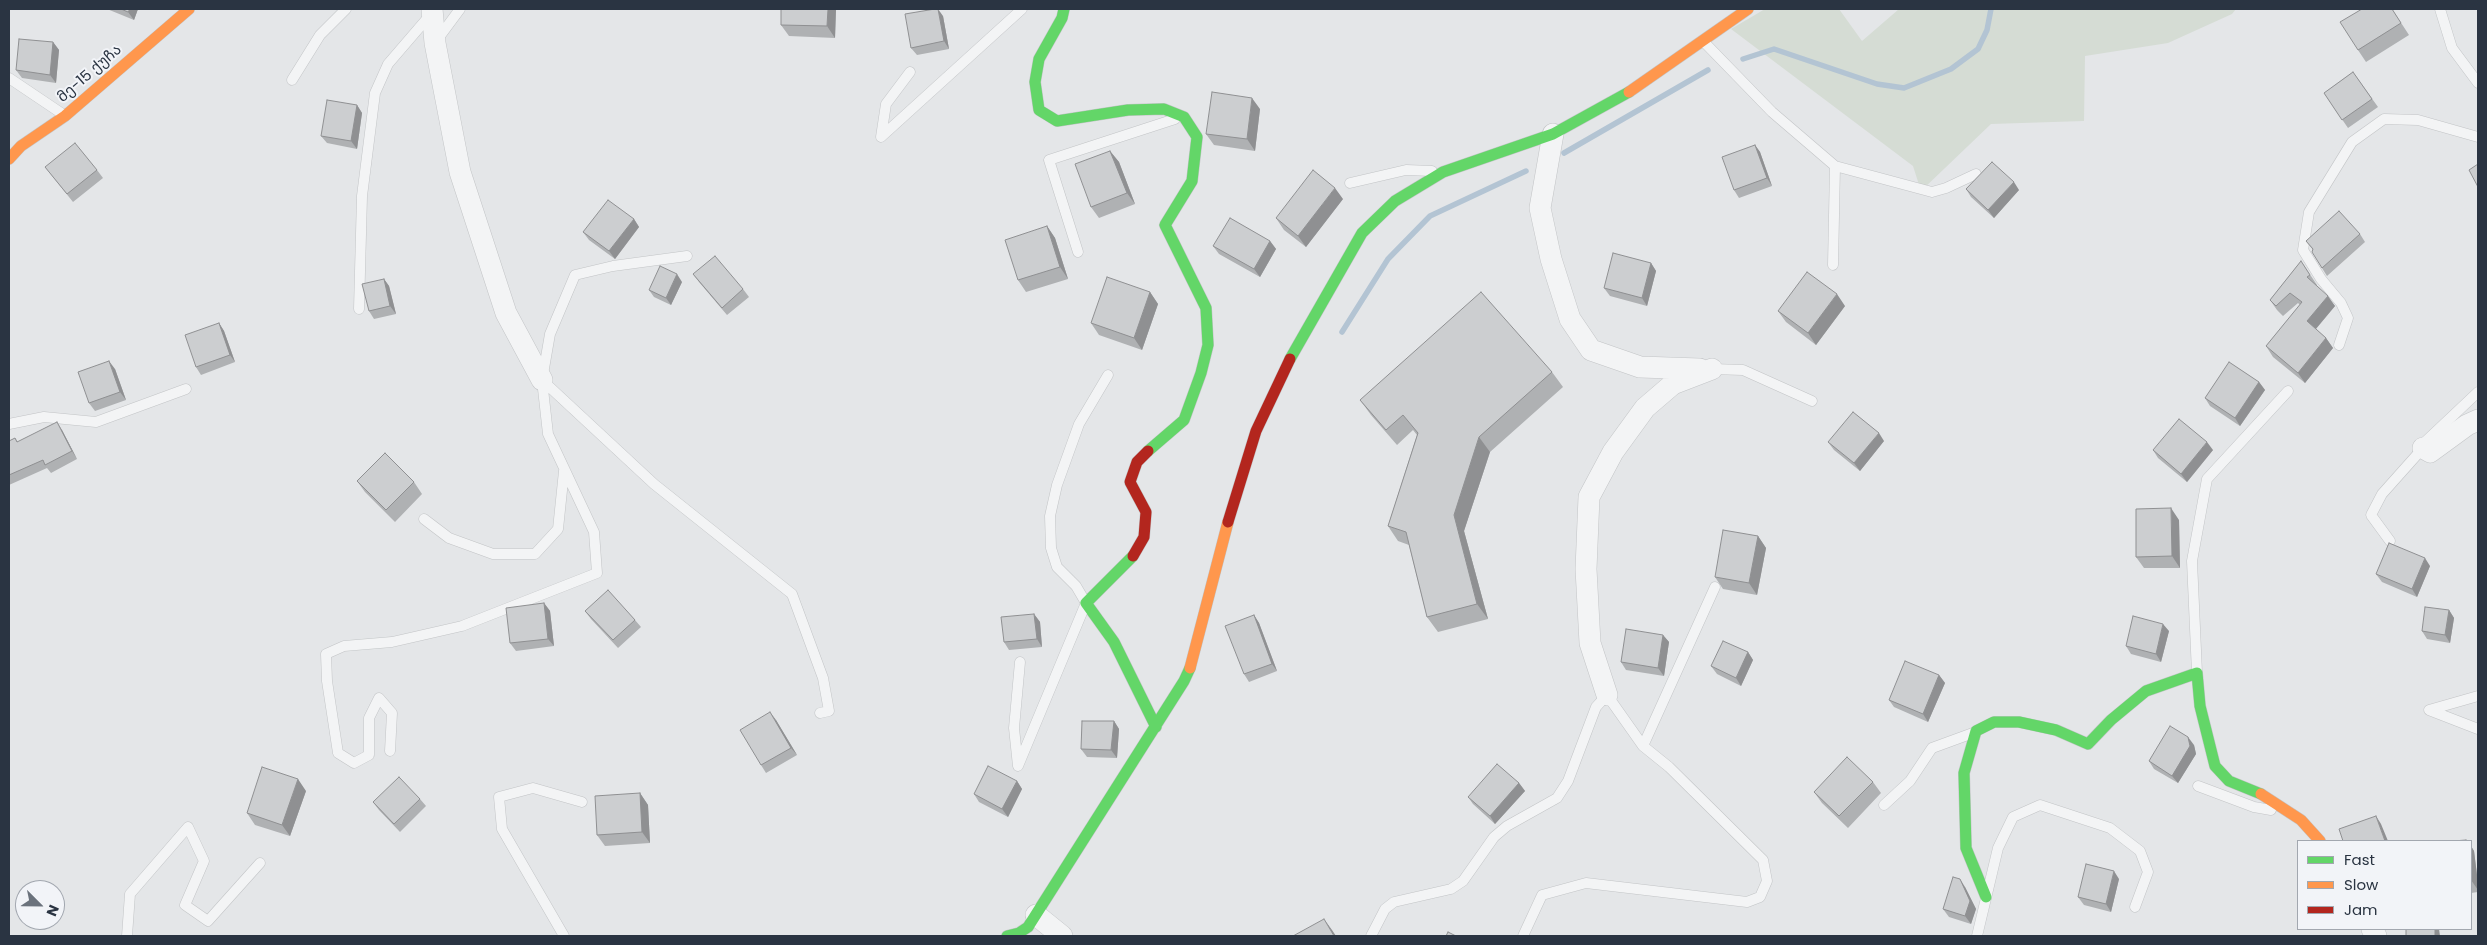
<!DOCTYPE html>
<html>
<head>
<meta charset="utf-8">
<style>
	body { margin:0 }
	#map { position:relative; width:2487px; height:945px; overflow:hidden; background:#e4e6e8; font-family:Poppins,sans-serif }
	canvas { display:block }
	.frame { position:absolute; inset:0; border:10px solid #2a3442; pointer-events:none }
	.legend { position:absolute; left:2297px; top:840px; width:175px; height:90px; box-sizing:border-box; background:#f2f4f8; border:1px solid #a2a7af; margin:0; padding:6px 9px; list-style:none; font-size:15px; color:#2a3442 }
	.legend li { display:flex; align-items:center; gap:10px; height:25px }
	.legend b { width:25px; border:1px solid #a2a7af }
	.north { position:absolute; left:15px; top:880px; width:50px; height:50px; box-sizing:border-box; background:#f2f4f8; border:1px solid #a2a7af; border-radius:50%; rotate:113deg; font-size:14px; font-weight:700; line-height:20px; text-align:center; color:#2a3442 }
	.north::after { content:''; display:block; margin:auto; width:18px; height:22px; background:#6b727c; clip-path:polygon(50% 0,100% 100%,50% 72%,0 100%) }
</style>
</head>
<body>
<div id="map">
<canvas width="2487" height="945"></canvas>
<div class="frame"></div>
<ul class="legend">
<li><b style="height:6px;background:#63d668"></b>Fast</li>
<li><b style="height:6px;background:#ff974d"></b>Slow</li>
<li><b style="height:6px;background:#b3261e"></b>Jam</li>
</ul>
<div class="north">N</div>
</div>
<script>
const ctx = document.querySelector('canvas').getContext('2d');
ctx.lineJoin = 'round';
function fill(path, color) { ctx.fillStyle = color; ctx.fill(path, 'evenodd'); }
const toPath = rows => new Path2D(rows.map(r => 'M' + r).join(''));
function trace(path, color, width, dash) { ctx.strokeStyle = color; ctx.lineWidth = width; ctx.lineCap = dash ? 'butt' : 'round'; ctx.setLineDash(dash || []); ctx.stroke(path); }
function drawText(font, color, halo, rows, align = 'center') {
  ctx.font = font + ' Poppins,"Noto Sans Georgian",sans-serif'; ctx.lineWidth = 4; ctx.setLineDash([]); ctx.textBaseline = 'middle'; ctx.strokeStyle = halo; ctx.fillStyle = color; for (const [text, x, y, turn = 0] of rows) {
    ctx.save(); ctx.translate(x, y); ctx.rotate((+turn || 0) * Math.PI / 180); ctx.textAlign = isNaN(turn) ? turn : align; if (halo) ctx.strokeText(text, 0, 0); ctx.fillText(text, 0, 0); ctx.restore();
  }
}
const green = toPath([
	[1765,9,1839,9,1862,41,1899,9,2236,9,2232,14,2168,43,2085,56,2084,121,1991,124,1921,191,1913,166,1731,29]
]);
const stream = toPath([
	[1743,59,1774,49,1877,84,1904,88,1951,69,1978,49,1987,30,1991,9],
	[1564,153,1708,70],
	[1342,332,1388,259,1430,216,1526,171]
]);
const lane = toPath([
	[2440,9,2452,48,2478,83],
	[437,40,460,9],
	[1704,42,1772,112,1835,166,1932,192,1946,188,1976,174],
	[910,72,886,104,881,137,1022,9],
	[9,78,64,115],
	[292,80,320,35,346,9],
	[1350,183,1406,170,1432,171],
	[1078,252,1049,160,1175,119],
	[687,256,613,266,575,275,550,334,542,380,654,484,792,594,823,678,829,711,820,713],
	[1833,265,1835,166],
	[359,309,362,196,375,93,388,64,431,14],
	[2339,345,2348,318,2341,303,2321,279,2303,250,2309,212,2352,142,2384,119,2418,120,2478,137],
	[1712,369,1743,370,1812,401],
	[9,424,44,417,96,422,186,389],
	[424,519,449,538,493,554,535,554,558,529,564,471],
	[2390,541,2371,515,2382,494,2423,448,2425,442,2478,392],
	[1020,662,1014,728,1018,766,1086,603,1076,586,1057,567,1051,548,1050,516,1057,485,1079,424,1108,375],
	[2197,673,2192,561,2207,479,2288,391],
	[2478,696,2429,710,2478,729],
	[1643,746,1715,587],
	[390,751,392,713,379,698,369,718,369,755,354,763,338,753,327,681,326,654,344,646,392,642,462,626,597,573,594,532,548,434,542,380],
	[2198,786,2254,807,2271,810],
	[1884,805,1910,781,1932,748,1973,733],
	[127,936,130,894,188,827,204,861,185,905,208,921,260,863],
	[564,936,502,829,499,797,533,788,582,802],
	[1371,936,1385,909,1394,902,1451,889,1463,881,1494,837,1507,826,1557,798,1568,781,1596,707,1607,695,1643,746,1669,767,1763,860,1767,881,1760,897,1747,902,1586,883,1542,895,1523,936],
	[1977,936,1998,848,2013,817,2040,805,2110,828,2140,851,2148,872,2135,907]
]);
const street = toPath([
	[432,9,435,43,460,172,506,313,542,380],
	[1553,134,1540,208,1551,259,1570,319,1591,350,1640,367,1700,369],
	[2423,448,2430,452,2467,425,2478,420],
	[1607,695,1590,643,1586,569,1589,497,1613,452,1645,408,1673,384,1712,369],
	[1036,915,1062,936],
	[2372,929,2376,936]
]);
const fast = toPath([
	[1064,9,1062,18,1039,59,1035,82,1039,110,1057,121,1128,110,1164,109,1184,117,1197,137,1192,181,1165,225,1206,308,1208,345,1201,373,1184,420,1148,451],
	[1290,359,1362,233,1395,201,1443,172,1553,134,1629,92],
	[1133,556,1086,603,1114,642,1156,727],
	[1986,897,1966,848,1964,773,1976,731,1994,722,2019,722,2056,730,2088,744,2111,720,2146,691,2197,673,2200,706,2215,766,2229,781,2261,794],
	[1007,936,1019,933,1028,927,1184,681,1190,668]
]);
const slow = toPath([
	[1629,92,1748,9],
	[9,159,21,146,65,116,189,9],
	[1190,668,1228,522],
	[2261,794,2301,820,2320,841]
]);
const jam = toPath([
	[1228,522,1256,431,1290,359],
	[1133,556,1144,537,1146,512,1130,482,1137,462,1148,451]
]);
const wall = toPath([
	[107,9,138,9,134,20],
	[836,9,835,38,789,36,781,25],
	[2362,9,2392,9,2409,35,2366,62,2358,50],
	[943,16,949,49,917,55,911,48],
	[53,42,59,50,56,83,22,78,16,70],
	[2353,72,2378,107,2348,128,2324,93],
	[357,105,362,113,357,149,327,143,321,136],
	[1260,109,1255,151,1214,145,1206,134],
	[1755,145,1760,152,1772,186,1739,198,1734,190],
	[1110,151,1119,162,1135,204,1099,218,1091,207],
	[45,167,97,170,103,178,73,202],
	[1966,189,2019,190,1994,218,1971,197],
	[1343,199,1306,247,1284,230,1276,218],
	[634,219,639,227,615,259,589,240,583,232],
	[1047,226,1055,238,1068,279,1026,292,1018,280],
	[2360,234,2365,242,2327,276,2322,268,2313,250,2306,241],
	[1270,241,1276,249,1260,277,1219,254,1213,246],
	[2301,261,2317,285,2317,286,2335,306,2316,329,2326,338,2333,348,2305,383,2273,357,2266,346,2300,305,2298,303,2283,316,2277,310,2270,300],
	[1651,263,1656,271,1647,306,1610,296,1604,288],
	[693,274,743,289,749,297,727,315,699,282],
	[384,279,389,286,396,314,374,319,369,311],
	[682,282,671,305,654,297,649,290],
	[1150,292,1158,304,1142,350,1099,335,1091,323],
	[1845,306,1816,345,1786,322,1778,311],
	[219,323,224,331,235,362,201,375,196,367],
	[115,369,126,400,95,411,89,403],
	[1552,372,1563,387,1490,452,1464,531,1488,619,1438,632,1427,617,1409,545,1398,541,1388,526,1417,435,1413,430,1397,445,1371,415,1360,400],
	[2259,382,2265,390,2240,426,2210,406,2205,398],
	[62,430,77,459,51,473,47,468,9,485,9,441,15,438,18,442],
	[1884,441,1860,471,1834,450,1828,442],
	[2153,450,2213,450,2187,482,2158,458],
	[357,481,414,482,422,494,395,522,365,492],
	[2179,520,2180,568,2144,568,2136,557],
	[1758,536,1766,548,1757,595,1723,589,1715,577],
	[2430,566,2417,597,2382,582,2376,574],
	[544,603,550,611,554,646,516,651,510,643],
	[2449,610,2454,618,2450,643,2427,639,2422,631],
	[585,611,635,620,641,627,618,648,591,619],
	[1034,614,1040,622,1042,647,1009,650,1004,642],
	[1254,615,1259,623,1277,671,1249,682,1244,674],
	[2169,631,2161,662,2131,654,2126,646],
	[1663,635,1669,642,1664,676,1626,670,1621,662],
	[1748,652,1753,660,1741,686,1717,674,1711,666],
	[1939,675,1945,683,1928,722,1894,707,1889,700],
	[776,720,797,755,766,773,761,765],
	[1114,721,1119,729,1117,758,1087,757,1081,749],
	[2194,745,2196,754,2178,783,2154,769,2149,761],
	[1017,781,1022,789,1008,817,979,802,974,794],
	[1873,782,1881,793,1848,828,1822,803,1814,792],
	[1519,783,1525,791,1495,824,1473,804,1468,797],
	[306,791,290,836,255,825,247,813],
	[640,793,648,805,650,843,605,846,597,835],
	[420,799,426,806,400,832,379,810,373,802],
	[2471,846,2474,851,2478,883,2478,892,2471,893],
	[2119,879,2111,912,2084,905,2078,897],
	[1965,887,1976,909,1971,924,1949,917,1943,909]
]);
const shadedWall = toPath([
	[130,9,138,9,134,20,128,12],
	[828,9,836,9,835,38,827,26],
	[938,9,943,16,949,49,944,41],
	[53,42,59,50,56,83,50,75],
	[1252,98,1260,109,1255,151,1247,139],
	[357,105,362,113,357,149,351,141],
	[1755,145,1760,152,1772,186,1767,178],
	[1110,151,1119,162,1135,204,1127,193],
	[2014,182,2019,190,1994,218,1988,210],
	[1335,188,1343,199,1306,247,1298,236],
	[634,219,639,227,615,259,609,251],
	[1047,226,1055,238,1068,279,1060,267],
	[1270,241,1276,249,1260,277,1254,269],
	[1651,263,1656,271,1647,306,1642,298],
	[677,274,682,282,671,305,666,298],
	[384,279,389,286,396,314,390,306],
	[1150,292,1158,304,1142,350,1134,338],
	[1837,294,1845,306,1816,345,1808,333],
	[2328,296,2335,306,2314,331,2307,321],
	[219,323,224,331,235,362,230,355],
	[2326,338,2333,348,2305,383,2298,373],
	[109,361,115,369,126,400,120,392],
	[2259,382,2265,390,2240,426,2235,418],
	[57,422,62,430,77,459,72,451],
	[1879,433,1884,441,1860,471,1854,463],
	[1479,437,1490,452,1464,531,1488,619,1477,604,1454,515],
	[2207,442,2213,450,2187,482,2181,474],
	[2171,508,2179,520,2180,568,2172,556],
	[1758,536,1766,548,1757,595,1749,583],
	[2425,558,2430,566,2417,597,2412,589],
	[544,603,550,611,554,646,548,639],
	[2449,610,2454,618,2450,643,2445,635],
	[1034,614,1040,622,1042,647,1037,639],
	[1254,615,1259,623,1277,671,1272,664],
	[2163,624,2169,631,2161,662,2156,654],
	[1663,635,1669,642,1664,676,1658,668],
	[1748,652,1753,660,1741,686,1736,678],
	[1939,675,1945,683,1928,722,1923,714],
	[770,712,776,720,797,755,791,748],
	[1114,721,1119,729,1117,758,1111,750],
	[2188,737,2194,745,2196,754,2178,783,2172,776],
	[298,779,306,791,290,836,282,825],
	[1017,781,1022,789,1008,817,1002,809],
	[1519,783,1525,791,1495,824,1490,816],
	[640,793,648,805,650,843,642,832],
	[2376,816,2381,824,2388,841,2385,841],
	[2471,846,2474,851,2478,883,2478,890,2471,880],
	[2114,871,2119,879,2111,912,2106,904],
	[1960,879,1965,887,1976,909,1971,924,1965,916],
	[1324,919,1332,930,1336,936,1334,936],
	[2435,929,2439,929,2440,936,2435,936]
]);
const building = toPath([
	[121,9,130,9,128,12,121,9],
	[781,9,828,9,827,26,781,25,781,9],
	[935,9,938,9,944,41,911,48,905,14,935,9],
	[2362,9,2392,9,2401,23,2358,50,2340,22,2362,9],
	[19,39,53,42,50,75,16,70,19,39],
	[2353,72,2372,99,2342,120,2324,93,2353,72],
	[1212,92,1252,98,1247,139,1206,134,1212,92],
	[327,100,357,105,351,141,321,136,327,100],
	[75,143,97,170,67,194,45,167,75,143],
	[1755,145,1767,178,1734,190,1722,157,1755,145],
	[1110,151,1127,193,1091,207,1075,164,1110,151],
	[1992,162,2014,182,1988,210,1966,189,1992,162],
	[2478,164,2478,187,2469,170,2478,164],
	[1313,170,1335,188,1298,236,1276,218,1313,170],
	[608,200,634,219,609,251,583,232,608,200],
	[2339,211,2360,234,2322,268,2312,252,2313,249,2306,241,2339,211],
	[1230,218,1270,241,1254,269,1213,246,1230,218],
	[1047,226,1060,267,1018,280,1005,240,1047,226],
	[1613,253,1651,263,1642,298,1604,288,1613,253],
	[715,256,743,289,722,308,693,274,715,256],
	[2301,261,2310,275,2307,277,2328,296,2307,321,2326,338,2298,373,2266,346,2302,302,2290,293,2276,306,2270,300,2301,261],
	[660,266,677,274,666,298,649,290,660,266],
	[1807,272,1837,294,1808,333,1778,311,1807,272],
	[1107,277,1150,292,1134,338,1091,323,1107,277],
	[384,279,390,306,369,311,362,284,384,279],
	[1481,292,1552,372,1479,437,1454,515,1477,604,1427,617,1406,532,1388,526,1418,433,1403,415,1386,430,1360,400,1481,292],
	[219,323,230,355,196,367,185,335,219,323],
	[109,361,120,392,89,403,78,372,109,361],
	[2229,362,2259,382,2235,418,2205,398,2229,362],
	[1853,412,1879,433,1854,463,1828,442,1853,412],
	[2179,419,2207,442,2181,474,2153,450,2179,419],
	[57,422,72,451,45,465,43,460,9,475,9,441,15,438,17,442,57,422],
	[385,453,414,482,386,510,357,481,385,453],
	[2171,508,2172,556,2136,557,2136,509,2171,508],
	[1723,530,1758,536,1749,583,1715,577,1723,530],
	[2389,543,2425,558,2412,589,2376,574,2389,543],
	[608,590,635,620,613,640,585,611,608,590],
	[544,603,548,639,510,643,506,608,544,603],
	[2425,607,2449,610,2445,635,2422,631,2425,607],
	[1034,614,1037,639,1004,642,1001,617,1034,614],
	[1254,615,1272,664,1244,674,1225,626,1254,615],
	[2133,616,2163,624,2156,654,2126,646,2133,616],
	[1626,629,1663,635,1658,668,1621,662,1626,629],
	[1723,641,1748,652,1736,678,1711,666,1723,641],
	[1905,661,1939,675,1923,714,1889,700,1905,661],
	[770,712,791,748,761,765,740,730,770,712],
	[1082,721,1114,721,1111,750,1081,749,1082,721],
	[2170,726,2188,737,2190,746,2172,776,2149,761,2170,726],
	[1847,757,1873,782,1839,816,1814,792,1847,757],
	[1497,764,1519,783,1490,816,1468,797,1497,764],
	[988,766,1017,781,1002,809,974,794,988,766],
	[262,767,298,779,282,825,247,813,262,767],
	[399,777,420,799,394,824,373,802,399,777],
	[640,793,642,832,597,835,595,796,640,793],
	[2376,816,2385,841,2343,841,2339,829,2376,816],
	[2466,840,2466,841,2453,841,2466,840],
	[2086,864,2114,871,2106,904,2078,897,2086,864],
	[1953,877,1960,879,1970,901,1965,916,1943,909,1953,877],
	[1324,919,1334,936,1293,936,1324,919],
	[2406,929,2435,929,2435,936,2406,936,2406,929],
	[1448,932,1456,936,1446,936,1448,932]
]);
const streetNames = [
	["მე-15 ქუჩა",90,74,-41]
];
fill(green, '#d5dcd4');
trace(stream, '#b3c4d3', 5.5);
trace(lane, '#c2c4c6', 11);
trace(street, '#c2c4c6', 22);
trace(fast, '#c2c4c6', 12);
trace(slow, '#c2c4c6', 12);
trace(jam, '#c2c4c6', 12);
trace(lane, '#f3f4f5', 10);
trace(street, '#f3f4f5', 21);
trace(fast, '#63d668', 11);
trace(slow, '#ff974d', 11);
trace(jam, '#b3261e', 11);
fill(wall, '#afb1b3');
fill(shadedWall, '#8f9092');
fill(building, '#ccced0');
trace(building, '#8f9092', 1);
drawText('15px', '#2a3442', '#f2f4f8', streetNames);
</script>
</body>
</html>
